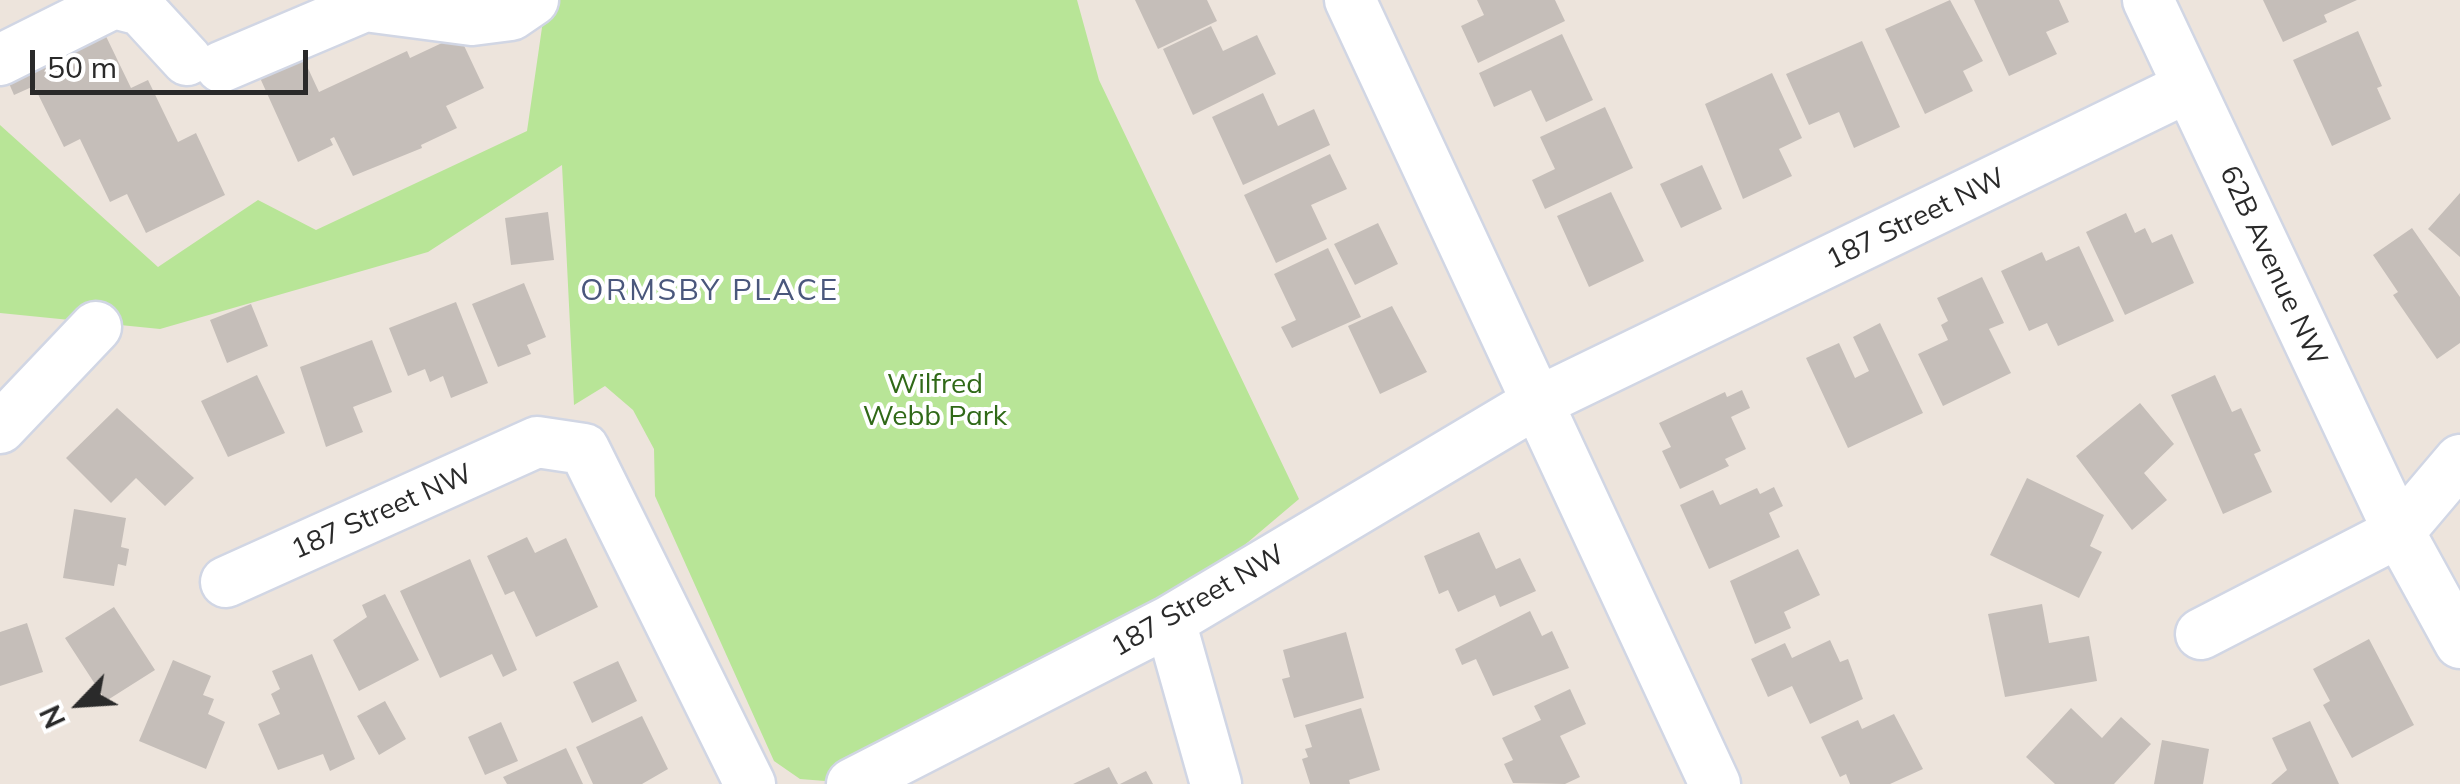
<!DOCTYPE html>
<html>
<head>
<meta charset="utf-8">
<style>
	body { margin:0 }
	#map { position:relative; width:2460px; height:784px; overflow:hidden; background:#ede4dc; font-family:Mulish,sans-serif }
	canvas { display:block }
	.north { position:absolute; left:30px; top:654px; width:100px; height:100px; -webkit-text-stroke:8px #fff; paint-order:stroke; rotate:245deg; font-size:28px; font-weight:700; line-height:40px; text-align:center; color:#2a2a2a }
	.north::after { content:''; display:block; margin:auto; width:35px; height:45px; background:#2a2a2a; clip-path:polygon(50% 0,100% 100%,50% 72%,0 100%) }
	.scale { position:absolute; left:30px; top:50px; width:278px; height:45px; box-sizing:border-box; border:5px solid #2a2a2a; border-top:0; padding-left:12px; font-size:30px; line-height:35px; white-space:nowrap; color:#2a2a2a; -webkit-text-stroke:8px #fff; paint-order:stroke }
</style>
</head>
<body>
<div id="map">
<canvas width="2460" height="784"></canvas>
<div class="north">N</div>
<div class="scale">50 m</div>
</div>
<script>
const ctx = document.querySelector('canvas').getContext('2d');
ctx.lineJoin = 'round';
function fill(path, color) { ctx.fillStyle = color; ctx.fill(path, 'evenodd'); }
const toPath = rows => new Path2D(rows.map(r => 'M' + r).join(''));
function trace(path, color, width, dash) { ctx.strokeStyle = color; ctx.lineWidth = width; ctx.lineCap = dash ? 'butt' : 'round'; ctx.setLineDash(dash || []); ctx.stroke(path); }
function drawText(font, color, halo, rows, align = 'center') {
  ctx.font = font + ' Mulish,sans-serif'; ctx.lineWidth = 8; ctx.setLineDash([]); ctx.textBaseline = 'middle'; ctx.strokeStyle = halo; ctx.fillStyle = color; for (const [text, x, y, turn = 0] of rows) {
    ctx.save(); ctx.translate(x, y); ctx.rotate((+turn || 0) * Math.PI / 180); ctx.textAlign = isNaN(turn) ? turn : align; if (halo) ctx.strokeText(text, 0, 0); ctx.fillText(text, 0, 0); ctx.restore();
  }
}
const green = toPath([
	[546,0,1077,0,1099,80,1299,499,1215,570,891,748,825,781,800,779,774,761,655,496,654,449,633,410,605,386,574,405,562,165,428,252,160,329,0,313,0,125,158,267,258,200,316,230,527,131]
]);
const building = toPath([
	[1135,0,1207,0,1217,21,1158,49],
	[1477,0,1555,0,1565,21,1478,63,1461,26,1484,15],
	[1950,0,1983,61,1963,71,1973,91,1925,114,1885,29],
	[1974,0,2059,0,2069,22,2046,32,2057,54,2009,76],
	[2263,0,2357,0,2324,15,2327,22,2283,42],
	[1211,26,1223,51,1257,35,1276,74,1193,115,1163,49],
	[102,28,131,88,148,80,178,142,196,133,225,195,146,233,127,194,110,202,80,139,64,147,34,86,14,95,5,74],
	[2358,31,2382,86,2377,88,2391,119,2332,146,2293,60],
	[1562,34,1593,100,1546,122,1531,90,1494,107,1479,73],
	[459,35,484,88,446,106,457,128,421,145,422,148,353,176,334,137,330,139,333,145,298,162,256,69,299,49,319,92,407,51,410,58],
	[1862,41,1900,127,1854,148,1839,112,1809,125,1786,74],
	[1772,73,1802,138,1779,149,1792,176,1743,199,1705,104],
	[1263,93,1278,126,1314,109,1330,145,1243,185,1212,117],
	[1605,107,1633,168,1545,209,1532,180,1555,169,1540,137],
	[1330,154,1347,189,1311,205,1327,239,1276,263,1244,195],
	[1702,165,1722,209,1681,228,1660,184],
	[1611,192,1644,261,1589,287,1557,216],
	[2460,193,2460,257,2428,229],
	[548,212,554,260,511,265,505,218],
	[2126,213,2135,233,2145,228,2152,243,2172,234,2194,283,2125,315,2086,232],
	[1378,223,1398,264,1355,285,1334,244],
	[2412,228,2460,297,2460,343,2437,359,2393,295,2398,292,2373,255],
	[2079,246,2114,321,2058,346,2047,323,2029,331,2001,271,2042,252,2046,261],
	[1328,248,1361,317,1292,348,1281,327,1296,320,1274,274],
	[1982,277,2004,323,1989,329,2011,373,1943,406,1918,354,1948,340,1941,325,1948,321,1937,298],
	[524,283,546,337,527,345,531,354,498,367,472,304],
	[456,302,488,383,451,398,443,376,430,382,425,369,408,376,389,328],
	[251,304,268,346,227,363,210,320],
	[1392,306,1427,372,1380,394,1348,326],
	[1880,323,1923,413,1848,448,1806,358,1839,343,1855,378,1869,371,1853,337],
	[372,340,392,392,353,407,363,432,326,447,300,367],
	[257,375,285,433,228,457,201,401],
	[2215,375,2232,412,2241,408,2261,451,2254,454,2272,492,2223,514,2171,395],
	[1742,390,1750,408,1731,417,1746,449,1725,459,1729,466,1680,489,1662,451,1671,447,1659,423,1725,392,1727,397],
	[2140,403,2174,444,2144,473,2167,500,2132,530,2076,456],
	[117,408,194,478,165,506,136,478,111,503,66,458],
	[2027,478,2104,515,2090,546,2102,552,2079,598,1990,555],
	[1774,487,1783,506,1769,513,1780,537,1709,569,1680,505,1713,490,1720,505,1757,488,1760,494],
	[74,509,126,518,121,547,129,549,126,566,118,564,114,586,63,578],
	[1479,532,1496,569,1520,558,1536,591,1500,607,1495,595,1458,612,1448,590,1439,594,1424,556],
	[527,537,535,553,566,538,598,607,536,637,514,591,505,595,487,556],
	[1798,549,1820,595,1784,612,1791,628,1755,644,1730,581],
	[470,559,517,670,503,677,492,654,440,678,400,591],
	[385,594,419,660,359,691,333,640,367,617,362,605],
	[2042,604,2049,643,2089,636,2097,681,2005,697,1988,614],
	[114,607,155,670,106,701,65,638],
	[1530,611,1542,636,1552,631,1569,668,1493,696,1476,659,1462,665,1455,649],
	[27,623,43,672,0,686,0,632],
	[1346,632,1364,698,1294,718,1282,679,1290,677,1283,650],
	[2369,639,2414,725,2352,758,2323,705,2330,701,2313,669],
	[1830,640,1840,662,1848,659,1863,699,1810,724,1792,686,1768,697,1751,659,1785,643,1792,658],
	[312,654,355,759,330,771,323,754,278,770,258,724,280,714,271,694,280,689,272,671],
	[173,660,211,676,203,695,214,699,208,714,225,722,206,769,139,741],
	[618,661,637,701,592,723,573,682],
	[1570,689,1586,724,1560,736,1580,777,1565,784,1513,783,1504,764,1513,760,1502,738,1541,720,1534,706],
	[385,701,406,739,379,755,357,716],
	[1361,708,1380,770,1349,780,1350,784,1310,784,1302,759,1308,757,1305,749,1312,747,1305,725],
	[2071,708,2102,738,2121,717,2151,744,2114,784,2055,784,2026,757],
	[1894,714,1923,769,1890,784,1850,784,1846,774,1840,777,1821,737,1858,720,1862,729],
	[642,716,668,769,642,784,593,784,576,747],
	[2310,721,2339,784,2271,784,2287,770,2272,738],
	[501,722,518,761,485,775,468,737],
	[2162,740,2209,749,2203,784,2154,784],
	[566,748,583,784,507,784,503,777],
	[1109,767,1118,784,1073,784],
	[1146,771,1153,784,1120,784]
]);
const minor = toPath([
	[1350,0,1715,784],
	[2148,0,2399,532,2460,643],
	[114,3,141,10,187,60],
	[0,60,114,3,112,0],
	[221,67,365,6,472,20,511,15,533,0],
	[0,428,96,327],
	[226,582,537,442,584,449,750,784],
	[1170,621,1216,784],
	[2201,634,2399,532,2460,460],
	[852,784,1170,621,1536,403,2188,87]
]);
const streetNames = [
	["187 Street NW",1916,219,-26],
	["62B Avenue NW",2273,266,65],
	["187 Street NW",382,512,-24],
	["187 Street NW",1198,601,-30]
];
const parkNames = [
	["Wilfred",935,385],
	["Webb Park",935,417]
];
const neighbourhoodNames = [
	["ORMSBY PLACE",710,291]
];
fill(green, '#b8e597');
fill(building, '#c5beb9');
trace(minor, '#d1d6e4', 55);
trace(minor, '#fff', 50);
drawText('28px', '#2a2a2a', '#fff', streetNames);
drawText('28px', '#306918', '#fff', parkNames);
ctx.letterSpacing = '2.5px';
drawText('30px', '#4a577c', '#fff', neighbourhoodNames);
ctx.letterSpacing = '0px';
</script>
</body>
</html>
